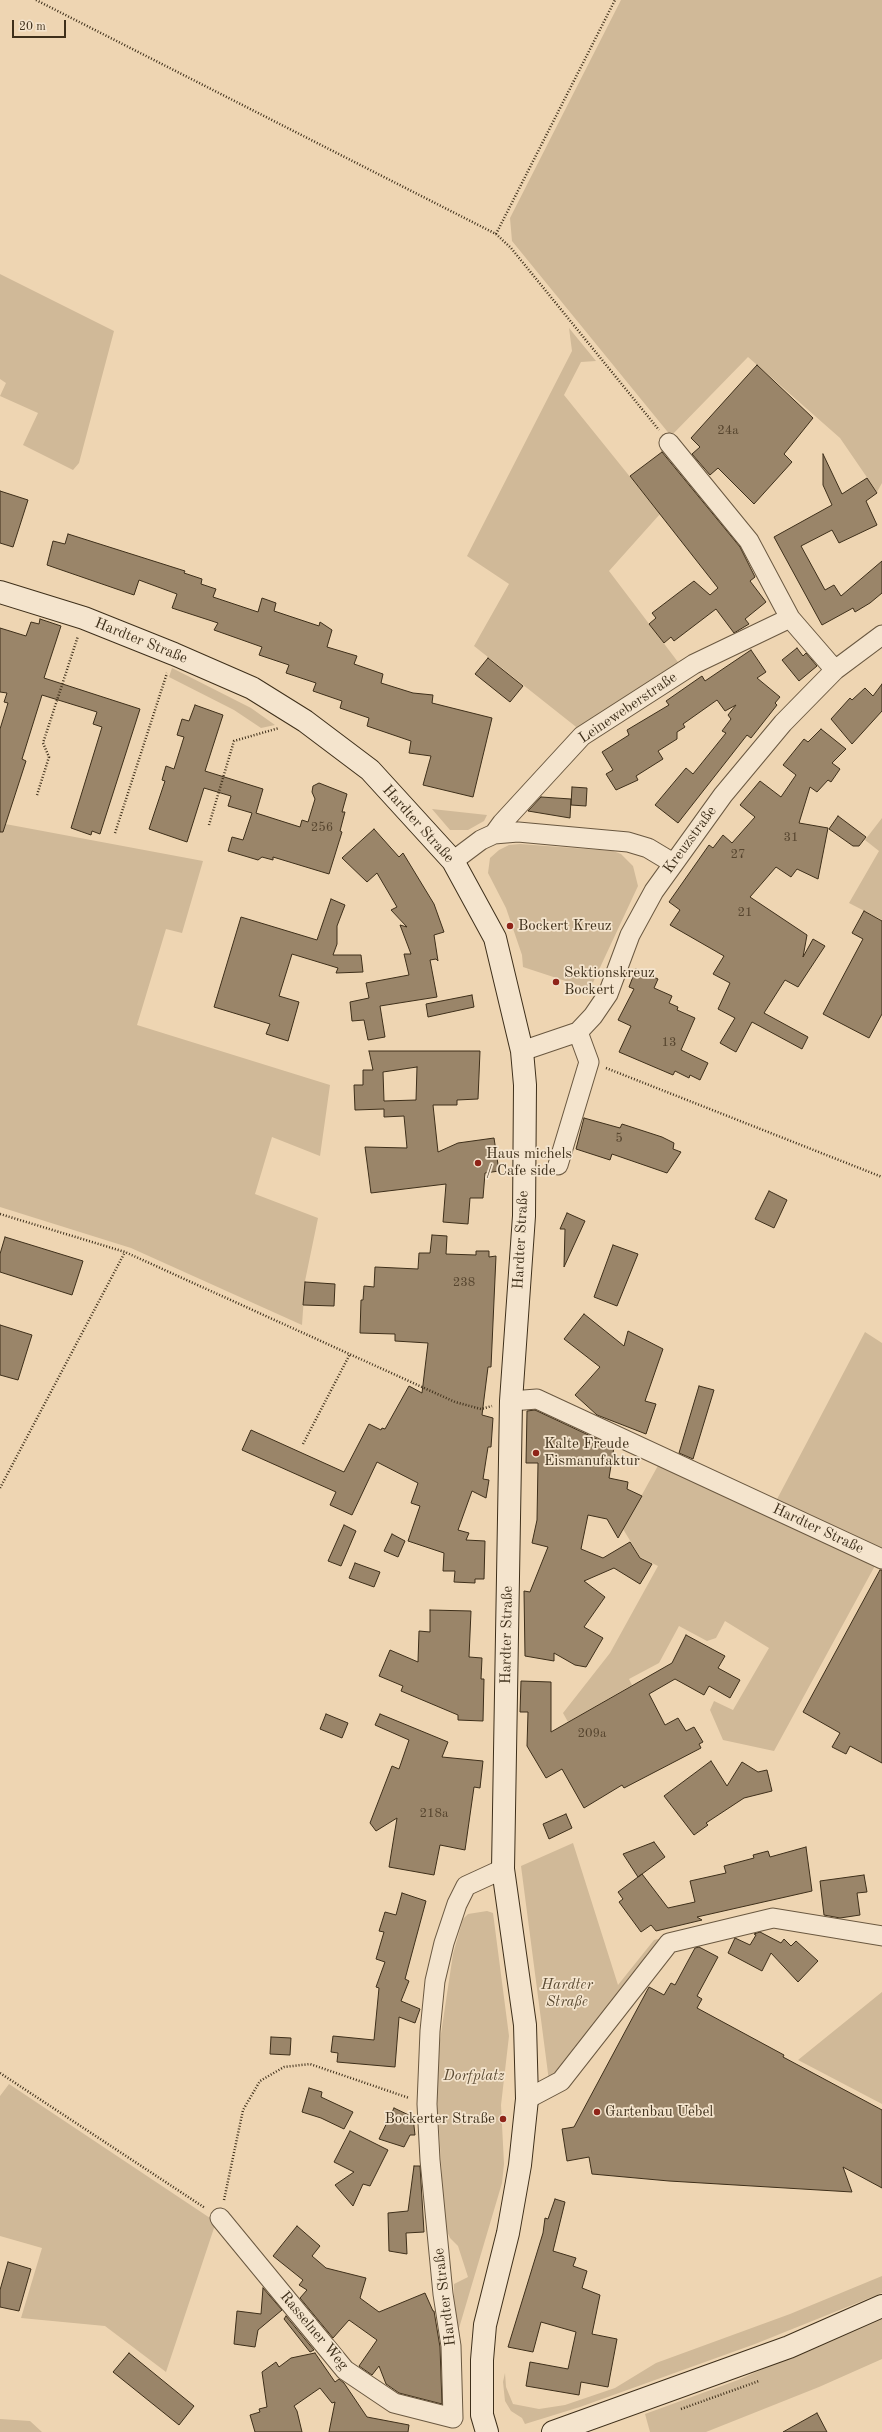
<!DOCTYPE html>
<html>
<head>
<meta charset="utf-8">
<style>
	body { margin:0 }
	#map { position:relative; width:882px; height:2432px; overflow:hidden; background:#eed5b2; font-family:"Old Standard TT",serif }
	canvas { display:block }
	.scale { position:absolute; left:12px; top:20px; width:54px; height:18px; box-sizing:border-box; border:2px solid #3e2f1a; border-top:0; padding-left:5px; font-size:12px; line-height:14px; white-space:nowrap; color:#3e2f1a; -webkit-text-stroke:3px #f4e4cd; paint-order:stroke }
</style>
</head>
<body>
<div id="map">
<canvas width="882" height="2432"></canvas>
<div class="scale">20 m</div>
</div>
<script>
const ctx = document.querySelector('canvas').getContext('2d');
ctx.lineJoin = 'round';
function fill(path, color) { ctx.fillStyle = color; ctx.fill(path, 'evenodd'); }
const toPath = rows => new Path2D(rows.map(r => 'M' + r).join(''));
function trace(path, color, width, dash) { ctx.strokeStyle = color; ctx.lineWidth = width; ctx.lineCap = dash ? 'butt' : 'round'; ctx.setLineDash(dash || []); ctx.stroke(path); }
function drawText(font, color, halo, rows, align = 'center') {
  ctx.font = font + ' "Old Standard TT",serif'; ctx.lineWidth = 3.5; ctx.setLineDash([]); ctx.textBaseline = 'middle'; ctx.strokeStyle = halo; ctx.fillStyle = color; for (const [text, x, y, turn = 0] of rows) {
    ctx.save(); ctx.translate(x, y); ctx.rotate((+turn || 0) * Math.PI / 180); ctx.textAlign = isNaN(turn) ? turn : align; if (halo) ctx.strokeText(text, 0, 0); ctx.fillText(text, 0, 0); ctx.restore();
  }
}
const green = toPath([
	[621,0,882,0,882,483,877,492,840,438,748,357,671,436,512,241,510,218],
	[0,274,114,331,79,463,73,470,23,445,38,413,0,396,6,383,0,379],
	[569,328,596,361,581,362,564,395,660,514,609,571,681,666,580,730,474,646,509,584,467,556,572,351],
	[172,668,251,708,275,725,261,728,234,710,169,677],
	[432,809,487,815,484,821,468,830,450,830],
	[882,818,882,920,849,903,879,851,865,840],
	[0,823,203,861,182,933,166,929,137,1025,330,1085,320,1156,272,1137,255,1194,318,1218,305,1281,302,1325,131,1248,0,1207],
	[520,844,613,851,621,854,633,866,638,886,590,989,523,967,522,955,506,908,488,873,490,858,499,850,509,845],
	[865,1332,882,1343,882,1552,775,1503],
	[660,1462,877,1562,774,1751,723,1740,710,1710,714,1701,733,1710,769,1648,725,1621,716,1638,707,1641,679,1626,659,1663,629,1679,632,1685,568,1722,563,1713,610,1653,658,1566,640,1557,623,1529],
	[573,1843,618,1985,654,1940,666,1937,560,2074,549,2081,521,1866],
	[487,1911,493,1913,509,2036,501,2105,504,2164,502,2183,454,2345,454,2284,468,2277,458,2246,450,2238,445,2227,437,2097,439,2047,453,1954,463,1919,468,1914],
	[882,1992,882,2104,798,2060],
	[9,2084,216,2222,166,2372,105,2326,21,2318,42,2248,0,2236,0,2096],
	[882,2276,882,2293,755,2344,580,2407,525,2424,522,2418,511,2411,505,2401,503,2382,505,2373,506,2387,513,2404,539,2409,565,2405,615,2388,656,2363,790,2314],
	[882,2316,882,2359,819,2387,706,2432,650,2432,645,2414,738,2380],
	[0,2419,30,2421,42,2432,0,2432]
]);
const building = toPath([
	[757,365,813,418,784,454,792,462,754,504,718,468,710,475,692,454,700,447,691,438,757,365],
	[662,452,740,547,755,577,750,581,766,602,745,619,749,624,734,633,716,609,674,641,671,637,664,643,649,624,656,618,652,613,694,581,710,595,718,588,630,476,662,452],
	[823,454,842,494,867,478,877,493,866,501,877,525,839,543,832,530,801,546,825,590,834,585,841,596,882,561,882,593,870,603,855,612,853,608,822,625,774,537,832,505,823,485,823,454],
	[0,491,28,500,13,547,0,543,0,491],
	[68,534,185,571,184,573,202,579,201,584,216,589,213,597,258,612,262,598,276,603,274,611,319,626,320,622,332,630,327,647,357,656,354,664,383,674,381,683,413,693,433,695,432,703,492,718,473,797,423,785,431,756,409,753,411,741,367,726,369,718,340,708,342,701,313,691,316,683,286,673,289,665,259,655,262,647,214,630,218,623,172,608,177,594,139,580,134,595,47,565,53,541,65,544,68,534],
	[40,619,61,626,44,678,140,709,100,834,92,831,91,835,71,828,102,727,93,724,97,712,42,695,22,759,26,761,3,832,0,832,0,729,8,703,4,702,7,693,0,692,0,628,26,636,31,622,39,624,40,619],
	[797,648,803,656,806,653,817,666,799,681,782,660,797,648],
	[751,650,766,672,757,678,780,697,775,703,777,705,751,738,747,735,678,823,655,805,686,768,693,774,726,733,722,731,731,719,728,715,736,705,725,711,717,700,683,724,685,727,677,732,677,739,658,751,663,759,636,776,638,780,616,790,606,774,613,770,602,752,629,735,627,730,669,705,666,701,702,676,705,681,751,650],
	[488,658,523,686,510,702,475,674,488,658],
	[882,684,882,711,852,744,831,719,850,698,852,700,865,688,873,696,882,684],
	[195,705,223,715,205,771,263,789,256,813,300,827,302,820,308,822,315,799,312,792,313,786,319,783,347,794,342,812,345,812,340,831,342,832,329,874,273,857,273,860,262,857,258,860,228,851,232,837,243,840,252,813,228,806,231,796,204,788,187,842,149,829,165,781,162,780,166,766,174,769,184,737,177,735,182,719,189,721,195,705],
	[821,729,846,749,832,763,840,769,831,782,828,780,817,792,810,787,799,823,828,828,818,879,797,869,791,877,776,867,750,897,807,935,803,957,813,939,825,946,798,987,785,980,764,1013,808,1037,802,1049,752,1022,736,1052,720,1043,735,1018,718,1009,730,983,713,974,724,956,670,925,680,910,669,902,709,845,713,848,723,835,732,843,755,817,740,805,760,781,781,797,796,775,783,765,804,739,808,742,821,729],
	[572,787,587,788,586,806,571,805,572,787],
	[541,797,571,799,570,818,528,811,541,797],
	[838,816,866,837,859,846,853,846,829,829,838,816],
	[374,829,399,857,403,853,434,904,444,932,434,935,438,961,436,959,430,960,437,997,380,1006,385,1037,368,1040,364,1020,352,1021,350,1002,369,998,366,983,409,975,404,954,411,954,400,925,407,927,391,910,397,907,377,873,367,882,342,858,374,829],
	[331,899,345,905,337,926,337,944,333,955,361,955,363,972,336,973,338,968,292,954,279,996,299,1002,288,1041,266,1034,270,1024,214,1007,241,917,317,940,331,899],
	[864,911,882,921,882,1014,869,1038,823,1014,863,939,852,933,864,911],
	[636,969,658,979,654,988,672,996,669,1003,678,1007,677,1010,695,1018,681,1050,708,1063,700,1080,690,1075,689,1078,675,1071,673,1075,619,1052,631,1026,618,1020,634,989,629,987,636,969],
	[472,995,474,1007,428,1017,426,1004,472,995],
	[369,1051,480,1051,478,1099,457,1100,457,1105,433,1105,438,1152,458,1143,494,1138,499,1171,485,1173,483,1198,470,1198,468,1224,443,1222,446,1184,371,1193,365,1147,407,1148,404,1116,384,1117,384,1109,355,1110,354,1085,363,1085,363,1070,373,1070,369,1051],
	[417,1067,416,1100,384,1101,383,1072,417,1067],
	[584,1118,620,1128,622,1124,662,1137,674,1143,673,1149,681,1152,667,1173,612,1154,610,1160,576,1149,584,1118],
	[769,1191,787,1200,774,1228,755,1219,769,1191],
	[567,1213,585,1221,564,1267,565,1229,560,1229,567,1213],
	[432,1235,447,1236,446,1254,476,1255,476,1251,489,1251,489,1257,496,1256,491,1367,488,1367,482,1415,493,1418,491,1447,488,1447,483,1479,489,1480,486,1498,472,1491,458,1530,469,1533,466,1540,485,1541,484,1579,475,1579,475,1583,454,1582,455,1571,443,1571,444,1553,408,1541,420,1506,411,1503,418,1483,377,1462,352,1515,330,1505,336,1492,242,1450,251,1430,344,1472,369,1424,381,1430,382,1428,385,1429,409,1386,422,1393,428,1343,395,1341,395,1334,360,1333,361,1300,363,1300,364,1286,374,1287,375,1267,418,1269,419,1253,430,1253,432,1235],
	[5,1237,83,1261,72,1295,0,1272,0,1254,5,1237],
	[613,1245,638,1254,617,1306,594,1297,613,1245],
	[305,1282,335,1284,334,1306,303,1305,305,1282],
	[584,1314,624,1346,628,1331,663,1349,645,1401,656,1404,646,1434,597,1415,575,1395,600,1367,564,1339,584,1314],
	[0,1325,32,1335,18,1380,0,1375,0,1325],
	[699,1386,714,1390,693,1459,679,1453,699,1386],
	[535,1410,614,1447,609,1478,628,1482,627,1489,642,1496,618,1538,607,1519,588,1515,581,1549,603,1558,630,1542,640,1558,652,1564,640,1584,614,1568,584,1581,605,1597,584,1627,603,1638,586,1667,575,1665,554,1653,554,1661,525,1656,524,1591,530,1592,548,1547,532,1543,537,1520,538,1463,526,1463,527,1411,535,1410],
	[344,1525,356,1531,341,1566,328,1561,344,1525],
	[392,1534,405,1541,398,1557,384,1551,392,1534],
	[355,1563,380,1572,374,1587,349,1578,355,1563],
	[880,1570,882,1570,882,1763,850,1746,846,1754,832,1747,840,1733,803,1712,880,1570],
	[430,1610,471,1611,469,1657,482,1658,481,1679,484,1679,483,1721,458,1720,458,1715,401,1691,403,1686,379,1676,390,1650,418,1662,419,1631,430,1632,430,1610],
	[686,1635,725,1656,718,1668,740,1680,730,1698,709,1686,704,1695,675,1679,649,1694,665,1725,678,1718,686,1731,694,1727,703,1742,699,1744,701,1748,624,1788,622,1785,584,1808,562,1769,546,1778,527,1746,528,1712,520,1712,521,1681,551,1682,551,1732,672,1663,686,1635],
	[326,1714,348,1723,342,1738,320,1729,326,1714],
	[380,1714,448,1742,442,1757,483,1761,480,1788,474,1787,465,1850,440,1845,434,1875,389,1867,397,1818,376,1831,370,1823,392,1766,399,1769,409,1740,375,1725,380,1714],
	[711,1761,727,1786,742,1762,758,1772,767,1770,772,1791,744,1798,706,1823,708,1825,694,1835,664,1796,711,1761],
	[566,1814,572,1828,549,1839,543,1824,566,1814],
	[654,1842,665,1857,638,1877,623,1854,654,1842],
	[806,1847,812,1891,697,1917,702,1920,656,1931,651,1925,641,1932,619,1902,623,1899,618,1892,642,1874,668,1908,695,1902,690,1881,726,1873,724,1866,754,1858,753,1855,768,1851,770,1857,806,1847],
	[864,1875,867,1892,857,1893,860,1915,840,1918,824,1915,820,1881,864,1875],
	[402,1893,426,1901,405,1979,409,1981,401,2001,420,2009,415,2023,399,2017,395,2067,337,2062,338,2053,331,2052,333,2036,374,2040,379,1988,376,1987,385,1962,376,1959,384,1932,379,1931,385,1912,396,1915,402,1893],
	[760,1932,781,1943,784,1939,791,1946,796,1941,818,1961,798,1982,771,1953,762,1971,728,1953,735,1938,750,1945,756,1935,754,1934,760,1932],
	[699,1947,718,1957,697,1996,702,1999,697,2008,784,2055,783,2057,882,2110,882,2188,843,2167,852,2192,669,2181,592,2174,589,2157,567,2161,562,2129,574,2127,649,1987,664,1995,671,1983,675,1985,695,1948,699,1947],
	[271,2037,291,2038,290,2055,270,2054,271,2037],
	[309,2088,322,2092,321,2097,353,2112,344,2129,321,2118,302,2112,309,2088],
	[394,2108,413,2117,415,2135,410,2135,404,2147,379,2139,394,2108],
	[350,2131,388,2150,370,2186,363,2184,353,2206,335,2185,354,2172,334,2162,350,2131],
	[414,2166,420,2166,424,2232,406,2233,407,2254,389,2251,388,2213,408,2211,414,2166],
	[555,2199,565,2202,553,2251,576,2258,573,2266,587,2271,582,2288,600,2295,592,2334,617,2339,608,2387,581,2382,579,2395,526,2386,530,2362,568,2369,576,2332,541,2322,533,2352,508,2347,543,2233,545,2218,548,2219,555,2199],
	[297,2226,320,2246,312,2256,326,2268,366,2278,360,2298,379,2312,425,2293,433,2311,434,2311,440,2347,442,2404,399,2393,386,2384,379,2366,372,2375,359,2366,377,2340,349,2320,333,2338,300,2298,307,2290,299,2285,303,2280,273,2256,297,2226],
	[8,2262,31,2269,19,2311,0,2307,0,2290,8,2262],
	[263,2288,282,2310,258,2330,255,2347,234,2344,237,2311,261,2314,263,2288],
	[286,2316,314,2350,310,2352,284,2319,286,2316],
	[129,2353,194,2406,179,2425,113,2372,129,2353],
	[315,2353,335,2382,339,2379,344,2383,367,2417,409,2425,408,2432,329,2432,335,2402,332,2403,320,2388,294,2406,297,2411,302,2432,255,2432,250,2415,260,2412,259,2409,267,2407,262,2372,276,2362,279,2367,291,2358,315,2353],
	[817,2413,827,2432,783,2432,817,2413]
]);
const path = toPath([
	[36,0,496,234,511,248,659,430],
	[496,234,615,0],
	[37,795,49,757,43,743,78,636],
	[209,825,234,741,279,728],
	[115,833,167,673],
	[606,1068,882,1177],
	[0,1214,125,1252,455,1402,481,1409,492,1406],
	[303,1444,350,1354],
	[0,1488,125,1252],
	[0,2073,205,2208],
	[224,2200,243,2110,260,2081,284,2067,310,2064,409,2098],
	[681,2409,759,2381]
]);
const street = toPath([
	[669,443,749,541,790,618,835,670],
	[494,834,502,823,582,736,694,664,790,618],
	[453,861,481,840,494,834,518,832,628,842,648,848,673,863],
	[522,1051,578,1032,593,1016,608,994,630,935,654,891,723,795,783,723,835,670,882,635],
	[558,1165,589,1062,578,1032],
	[511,1401,537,1399,882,1559],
	[527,2099,561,2081,669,1943,773,1918,882,1936],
	[220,2218,345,2370,394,2403,453,2418,451,2346,443,2294,430,2160,427,2104,430,2031,435,1981,444,1943,457,1904,466,1886,503,1869]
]);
const secondary = toPath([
	[0,592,84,618,174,654,252,688,305,721,370,770,453,861,495,938,522,1051,525,1085,524,1216,511,1401,503,1869,525,2025,527,2099,520,2165,508,2233,485,2325,482,2360,482,2415,487,2432],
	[553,2432,789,2347,882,2306]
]);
const markers = [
	[510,926,4,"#8f2418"],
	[556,982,4,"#8f2418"],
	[478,1163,4,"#8f2418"],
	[536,1453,4,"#8f2418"],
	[597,2112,4,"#8f2418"],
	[503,2119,4,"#8f2418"]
];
const numberNames = [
	["24a",728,431],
	["256",322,828],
	["31",791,838],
	["27",738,855],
	["21",745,913],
	["13",669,1043],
	["5",619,1139],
	["238",464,1283],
	["209a",592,1734],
	["218a",434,1814]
];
const streetNames = [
	["Hardter Straße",141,641,22],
	["Leineweberstraße",628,708,-34],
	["Hardter Straße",418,824,48],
	["Kreuzstraße",690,840,-54],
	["Hardter Straße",521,1240,-87],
	["Hardter Straße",818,1529,25],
	["Hardter Straße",507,1635,-89],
	["Hardter Straße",445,2297,-97],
	["Rasselner Weg",314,2331,50]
];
const poiNames = [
	["Bockert Kreuz",518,926],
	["Sektionskreuz",564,973],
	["Bockert",564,990],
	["Haus michels",486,1154],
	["/ Cafe side",486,1171],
	["Kalte Freude",544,1444],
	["Eismanufaktur",544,1461],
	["Gartenbau Uebel",605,2112],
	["Bockerter Straße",495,2119,"right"]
];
const parkNames = [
	["Hardter",567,1985],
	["Straße",567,2002],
	["Dorfplatz",474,2076]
];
fill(green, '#d0b998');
fill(building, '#9a8569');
trace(building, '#3e2f1a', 1);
trace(street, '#6a5840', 21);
trace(secondary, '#3e2f1a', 24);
trace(path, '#3e2f1a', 2.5, [1, 2]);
trace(street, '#f4e4cd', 19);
trace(secondary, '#f4e4cd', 22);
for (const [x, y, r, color] of markers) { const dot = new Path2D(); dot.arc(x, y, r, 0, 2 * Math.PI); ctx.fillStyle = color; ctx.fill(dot); trace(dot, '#f4e4cd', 1.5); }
drawText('13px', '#55442e', null, numberNames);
drawText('15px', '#3e2f1a', '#f4e4cd', streetNames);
drawText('15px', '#3e2f1a', '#f4e4cd', poiNames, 'left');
drawText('italic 15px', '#5b4b33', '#f4e4cd', parkNames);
</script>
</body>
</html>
